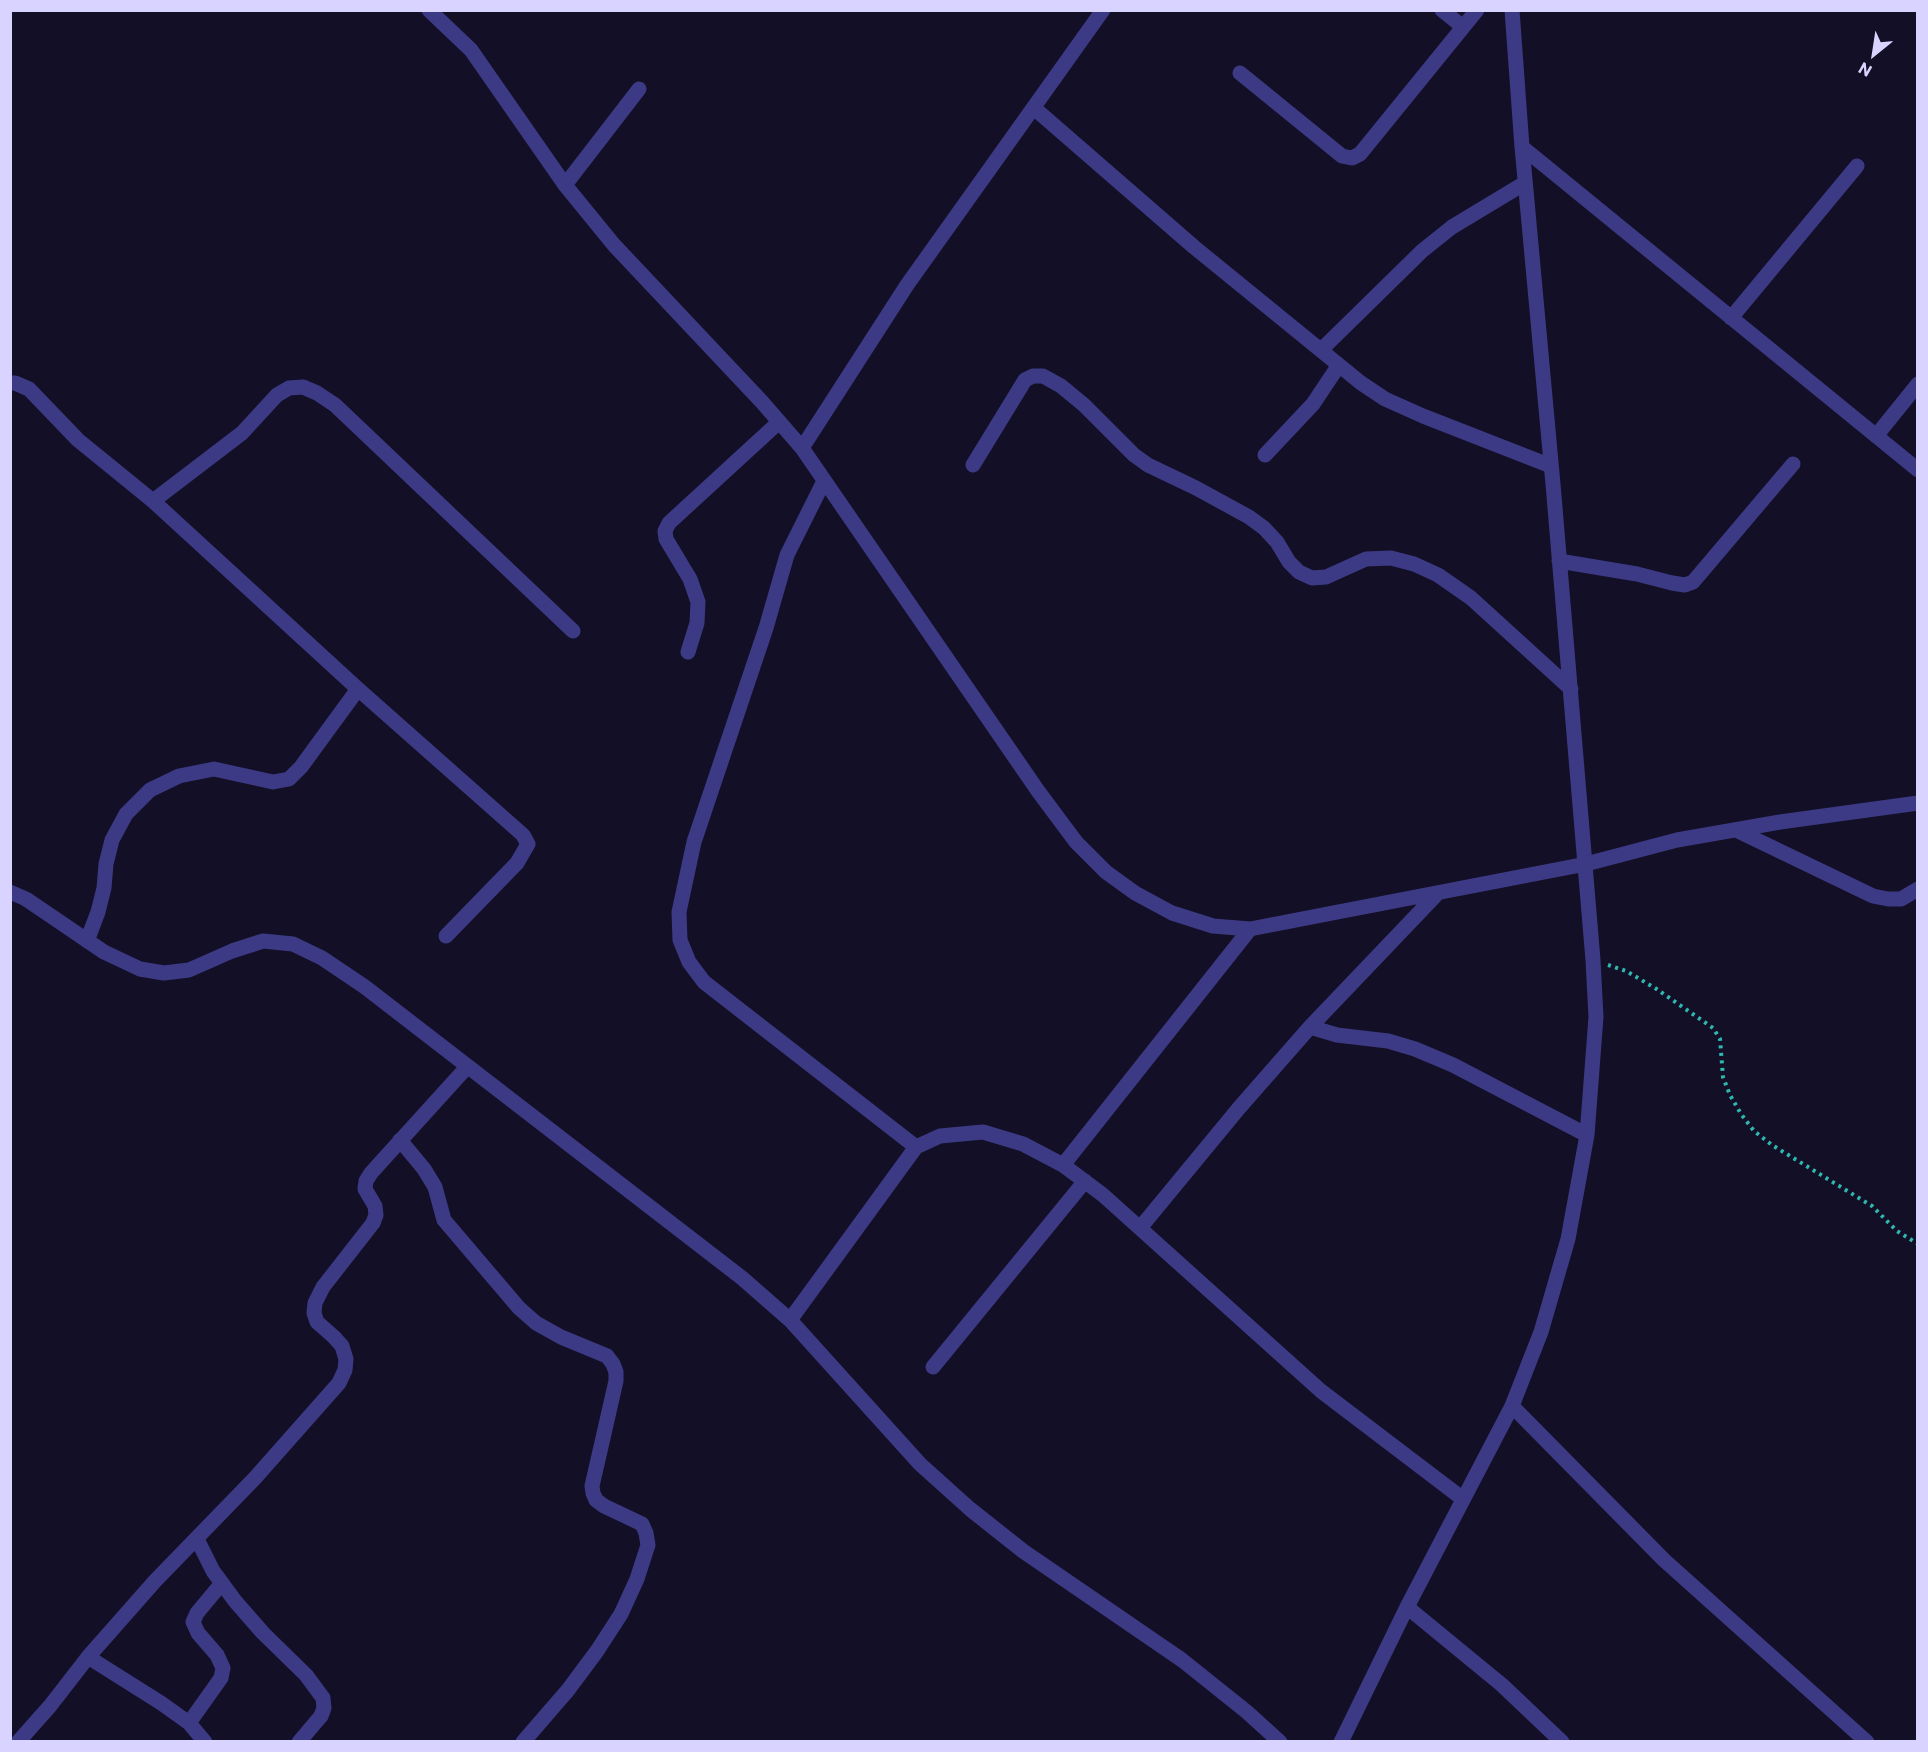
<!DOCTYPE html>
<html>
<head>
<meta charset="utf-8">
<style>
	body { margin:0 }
	#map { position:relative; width:1928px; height:1752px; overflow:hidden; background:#130f26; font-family:Commissioner,sans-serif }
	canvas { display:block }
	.frame { position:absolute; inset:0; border:12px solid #d9d4ff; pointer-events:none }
	.north { position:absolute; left:1844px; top:24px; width:60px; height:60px; -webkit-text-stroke:4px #130f26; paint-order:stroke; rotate:210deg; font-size:16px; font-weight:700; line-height:24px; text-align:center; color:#d9d4ff }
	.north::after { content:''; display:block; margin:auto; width:21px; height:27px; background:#d9d4ff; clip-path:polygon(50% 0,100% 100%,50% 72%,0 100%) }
</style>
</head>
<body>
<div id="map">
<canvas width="1928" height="1752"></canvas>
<div class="frame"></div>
<div class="north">N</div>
</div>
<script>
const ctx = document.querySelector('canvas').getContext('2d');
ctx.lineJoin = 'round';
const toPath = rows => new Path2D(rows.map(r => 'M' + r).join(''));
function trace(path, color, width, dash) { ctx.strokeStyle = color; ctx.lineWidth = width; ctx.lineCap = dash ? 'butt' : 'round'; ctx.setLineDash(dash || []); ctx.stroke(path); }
const path = toPath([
	[1608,965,1626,971,1655,988,1713,1028,1720,1039,1723,1077,1730,1095,1741,1114,1754,1131,1772,1145,1872,1206,1897,1231,1918,1244]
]);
const minor = toPath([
	[429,10,471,50,565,185,614,245,762,402,802,448,1038,791,1076,842,1106,872,1135,893,1172,913,1213,926,1250,929,1586,864,1677,840,1780,822,1918,803],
	[1442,10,1463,27],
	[1240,73,1342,156,1352,158,1360,154,1477,10],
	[1034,108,1194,247,1361,383,1385,399,1423,416,1551,466],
	[1522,147,1918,470],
	[565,185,639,89],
	[1731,318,1857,166],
	[1321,350,1422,251,1452,227,1525,183],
	[10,383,15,383,29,389,78,440,153,501,358,689,523,835,528,844,517,863,446,936],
	[1876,436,1918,384],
	[802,448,907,285,1103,10],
	[1265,455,1313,404,1339,365],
	[973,465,1025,380,1033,376,1043,376,1061,386,1084,405,1134,455,1148,465,1196,488,1249,517,1264,528,1277,542,1289,562,1299,572,1312,578,1326,577,1366,559,1391,558,1414,564,1438,575,1471,598,1571,689],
	[153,501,242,433,277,395,289,388,303,387,317,393,335,405,573,631],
	[1559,561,1637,574,1672,583,1685,585,1693,582,1793,464],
	[688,652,697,623,698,602,690,579,666,539,665,531,669,523,779,422],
	[1736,830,1873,896,1888,899,1901,899,1918,889],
	[10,892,26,899,104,952,140,969,164,973,189,970,232,951,263,941,293,944,322,958,365,987,742,1278,790,1320,920,1464,970,1509,1023,1551,1182,1660,1247,1712,1280,1742],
	[87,941,98,912,104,888,106,864,112,840,126,814,150,790,179,776,214,769,273,782,289,779,301,767,358,689],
	[1310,1027,1337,1035,1388,1041,1415,1049,1453,1065,1587,1135],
	[400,1140,424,1169,435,1187,444,1220,519,1308,536,1323,561,1337,607,1356,613,1364,616,1372,616,1381,592,1486,593,1493,596,1500,604,1506,642,1524,646,1533,648,1545,637,1579,621,1614,597,1651,568,1690,523,1742],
	[916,1147,940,1136,983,1132,1023,1144,1063,1165,1103,1195,1321,1391,1463,1499],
	[1063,1165,1250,929],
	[1140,1228,1239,1108,1310,1027,1436,895],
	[790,1320,916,1147,704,982,689,962,680,940,679,912,694,842,766,628,787,555,824,481],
	[933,1367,1085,1181],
	[1512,1406,1664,1560,1867,1742],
	[197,1539,213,1571,235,1601,263,1633,306,1675,323,1698,324,1708,321,1716,299,1742],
	[1407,1607,1502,1685,1562,1742],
	[88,1657,161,1703,189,1723,205,1742],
	[189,1723,221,1678,223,1668,217,1655,198,1633,193,1622,197,1613,222,1583],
	[18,1742,50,1706,88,1657,155,1581,255,1478,339,1383,345,1370,346,1359,342,1346,334,1337,317,1322,314,1313,315,1303,323,1287,373,1223,376,1215,375,1206,365,1189,366,1181,371,1173,467,1067],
	[1341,1742,1407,1607,1512,1406,1541,1332,1568,1239,1587,1135,1596,1017,1593,960,1553,484,1522,147,1512,10]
]);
trace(path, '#2fb8b0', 4, [3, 4.5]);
trace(minor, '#3d3a85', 15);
</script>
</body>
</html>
